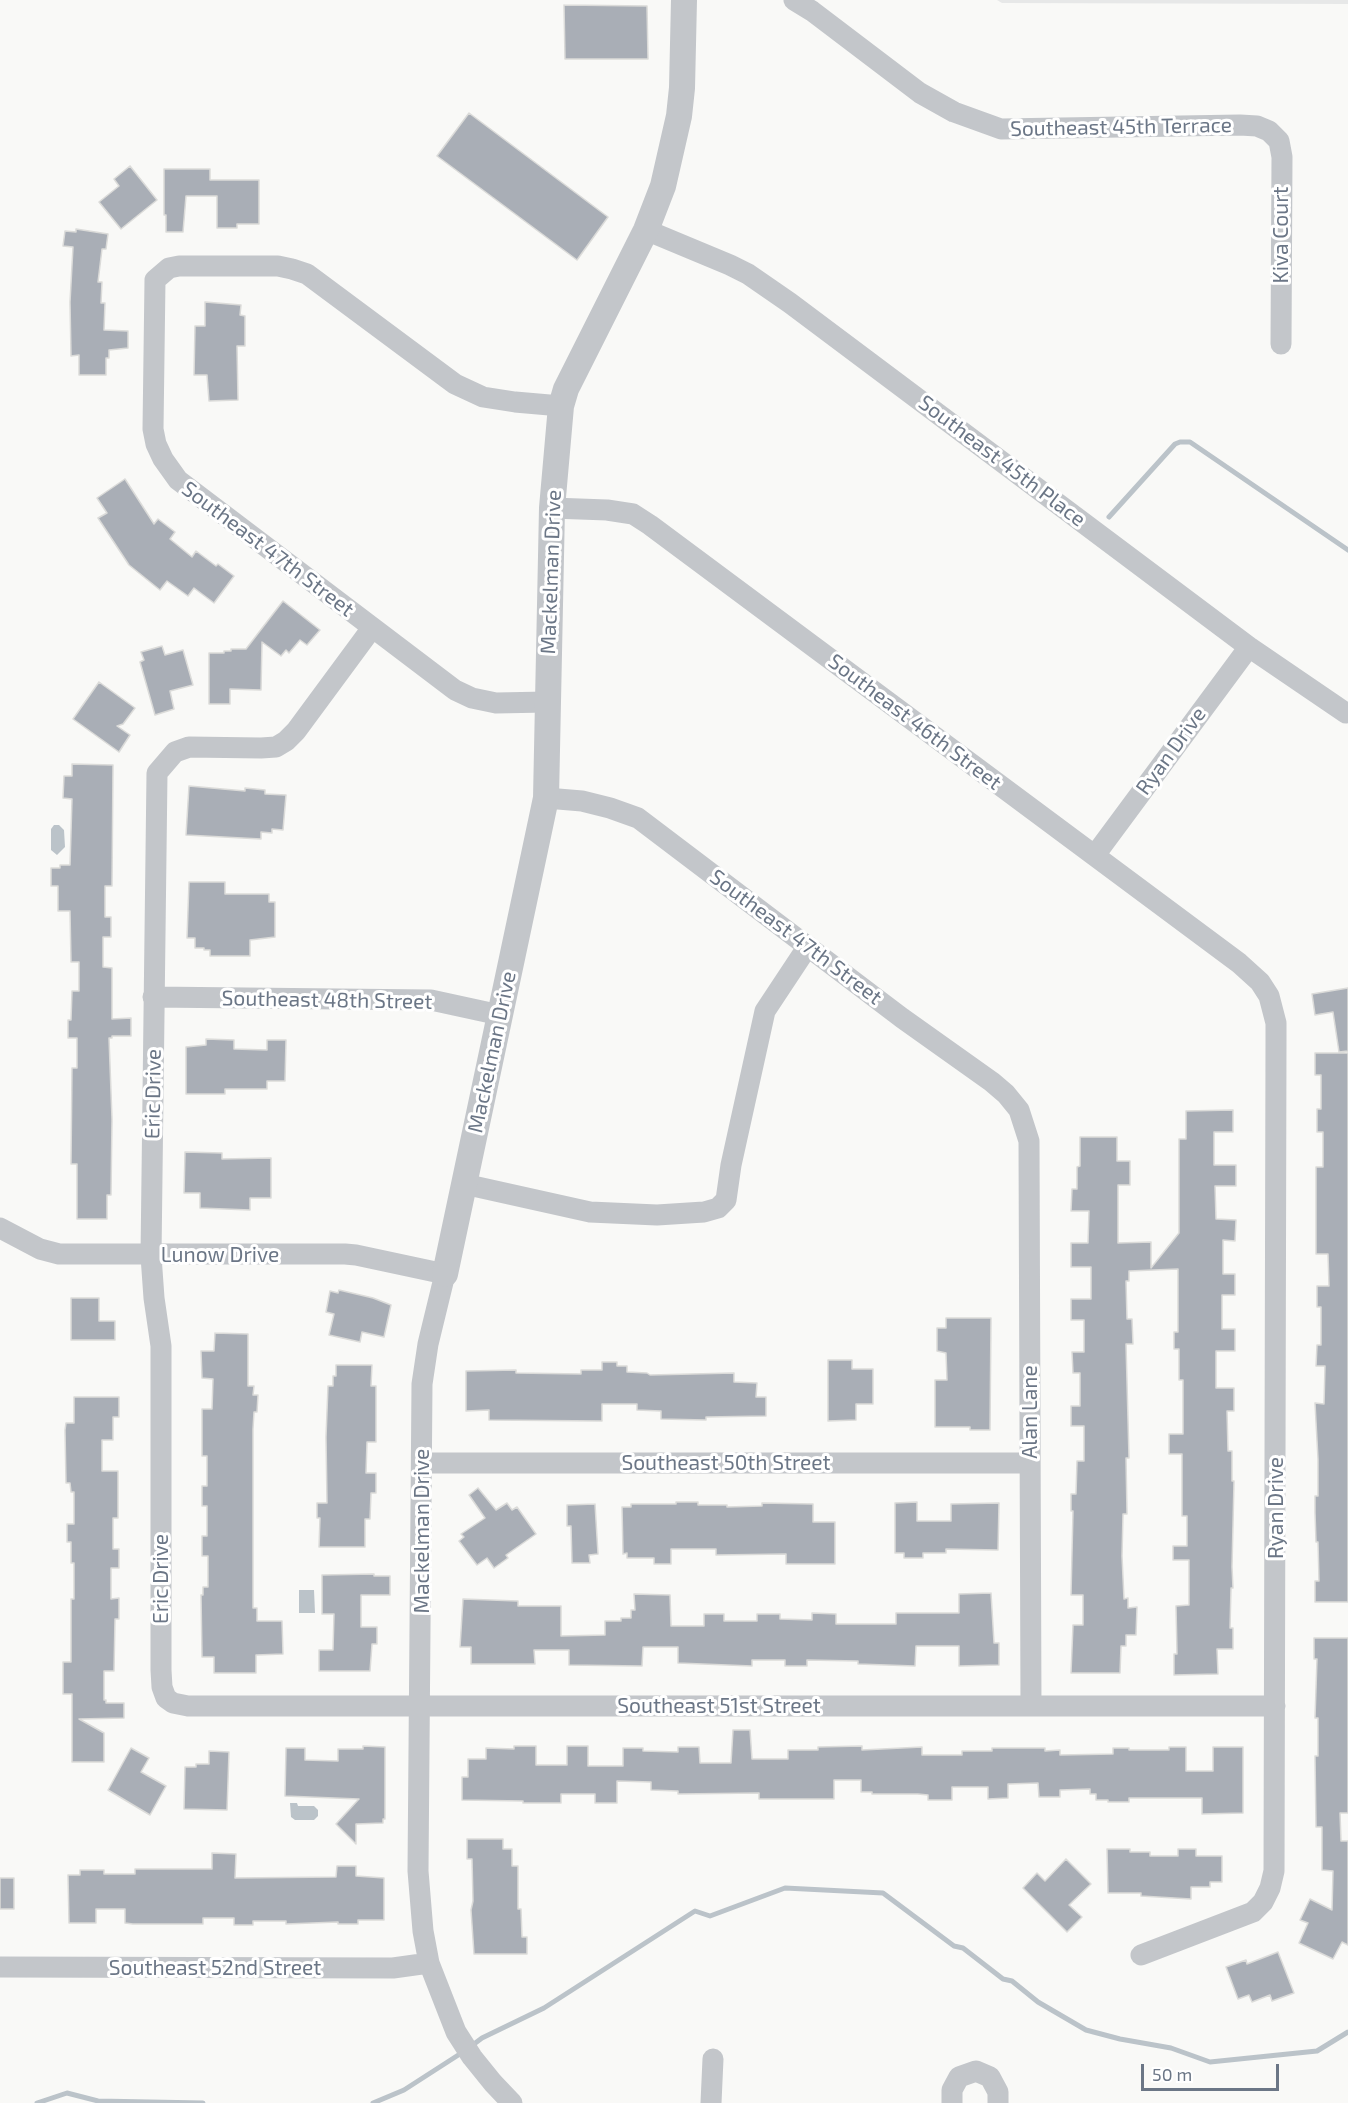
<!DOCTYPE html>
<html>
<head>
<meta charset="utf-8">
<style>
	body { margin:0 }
	#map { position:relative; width:1348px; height:2103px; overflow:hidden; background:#f9f9f7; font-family:"Exo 2",sans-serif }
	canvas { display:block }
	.scale { position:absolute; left:1141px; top:2064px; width:138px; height:27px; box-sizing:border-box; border:3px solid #6b7686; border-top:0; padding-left:8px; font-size:18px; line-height:21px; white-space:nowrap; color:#6b7686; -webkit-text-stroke:4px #fff; paint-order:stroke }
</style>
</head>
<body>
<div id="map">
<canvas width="1348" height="2103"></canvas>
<div class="scale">50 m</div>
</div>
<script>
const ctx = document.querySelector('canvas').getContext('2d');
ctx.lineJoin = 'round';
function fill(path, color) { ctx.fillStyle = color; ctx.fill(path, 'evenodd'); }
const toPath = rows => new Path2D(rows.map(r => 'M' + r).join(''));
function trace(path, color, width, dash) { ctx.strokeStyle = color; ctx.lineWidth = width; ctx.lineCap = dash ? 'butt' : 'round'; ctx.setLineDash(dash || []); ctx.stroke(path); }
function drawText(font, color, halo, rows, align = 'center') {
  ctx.font = font + ' "Exo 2",sans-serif'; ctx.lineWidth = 6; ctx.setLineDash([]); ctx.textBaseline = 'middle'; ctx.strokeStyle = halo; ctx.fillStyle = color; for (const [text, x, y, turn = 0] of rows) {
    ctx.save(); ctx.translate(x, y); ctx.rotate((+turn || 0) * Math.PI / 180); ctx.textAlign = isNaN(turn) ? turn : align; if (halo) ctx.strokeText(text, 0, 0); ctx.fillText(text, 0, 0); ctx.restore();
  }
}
const built = toPath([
	[997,0,1348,0,1348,4,1002,3]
]);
const water = toPath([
	[54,825,59,825,64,830,65,847,57,855,51,850,51,829],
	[299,1590,314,1590,315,1613,299,1613],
	[290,1803,297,1803,298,1806,314,1806,318,1810,318,1816,314,1820,295,1820,291,1817]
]);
const stream = toPath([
	[1109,517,1175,444,1180,442,1190,442,1348,550],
	[470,2047,482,2038,544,2008,695,1911,710,1916,785,1888,883,1893,954,1946,963,1948,1003,1979,1012,1981,1038,2002,1086,2030,1120,2039,1171,2048,1210,2062,1317,2051,1348,2032],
	[37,2103,67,2093,98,2101,203,2103],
	[373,2103,404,2090,463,2052]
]);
const building = toPath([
	[564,5,647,6,648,59,565,59,564,5],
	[469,113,608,217,577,260,437,156,469,113],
	[130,166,157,200,121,229,99,202,119,186,114,179,130,166],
	[164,169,210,169,210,180,259,180,259,224,237,224,237,228,217,228,217,196,186,196,183,232,166,232,166,215,164,215,164,169],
	[76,229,108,234,106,249,102,249,98,282,102,282,101,303,105,303,104,330,128,331,128,348,109,350,109,358,106,358,106,375,79,375,79,355,71,356,70,302,73,247,63,246,65,231,76,232,76,229],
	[205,302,241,305,240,315,245,316,245,346,237,346,238,400,209,401,207,375,194,375,195,326,205,326,205,302],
	[125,479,154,524,158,519,175,532,170,539,192,557,196,551,216,566,218,564,234,576,214,603,194,588,188,596,167,581,160,590,129,565,98,518,107,513,97,498,125,479],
	[283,601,320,630,307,645,300,640,289,653,286,650,281,656,262,642,261,690,230,689,230,704,209,704,209,653,224,653,224,651,231,651,231,649,246,649,283,601],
	[162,646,165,655,183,650,193,685,170,691,174,709,155,715,140,662,144,660,141,652,162,646],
	[99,682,135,708,123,724,117,726,130,735,119,752,73,719,99,682],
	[72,764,113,765,112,886,105,886,105,917,111,917,111,937,103,937,103,967,112,968,112,1019,131,1018,131,1036,112,1036,112,1038,109,1038,112,1119,111,1195,107,1195,107,1219,77,1219,77,1164,71,1164,72,1068,77,1068,77,1038,68,1038,68,1020,71,1020,72,991,79,991,79,962,71,962,70,911,58,911,58,886,51,886,51,868,60,868,60,865,70,865,72,799,63,798,64,776,72,776,72,764],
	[189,786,245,791,245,788,265,790,265,794,286,795,283,830,272,829,272,833,261,832,261,839,186,835,189,786],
	[189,882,225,882,225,894,269,894,269,902,275,902,275,937,250,940,250,956,210,956,210,950,204,950,204,948,195,948,195,938,187,938,189,882],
	[1348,988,1348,1051,1339,1052,1333,1012,1315,1015,1312,994,1348,988],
	[206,1039,234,1040,234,1049,267,1050,267,1040,286,1040,285,1081,267,1081,267,1089,225,1089,225,1094,186,1094,186,1047,206,1045,206,1039],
	[1315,1053,1348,1053,1348,1602,1315,1602,1315,1581,1319,1581,1318,1542,1316,1542,1315,1512,1315,1496,1318,1496,1318,1459,1315,1403,1324,1404,1325,1366,1316,1366,1317,1345,1321,1345,1321,1307,1317,1307,1317,1286,1329,1286,1328,1254,1316,1254,1316,1167,1323,1167,1323,1132,1317,1132,1317,1109,1321,1109,1321,1075,1315,1075,1315,1053],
	[1233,1110,1233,1132,1214,1132,1214,1165,1236,1165,1236,1186,1215,1186,1216,1219,1236,1220,1235,1241,1223,1240,1223,1274,1235,1274,1235,1295,1222,1295,1222,1329,1235,1329,1235,1351,1216,1351,1216,1388,1234,1388,1234,1411,1227,1411,1228,1451,1232,1451,1232,1481,1234,1481,1232,1567,1233,1588,1231,1588,1230,1628,1233,1628,1233,1649,1217,1649,1218,1674,1174,1675,1174,1654,1177,1654,1176,1606,1189,1605,1189,1560,1173,1560,1173,1546,1187,1546,1187,1516,1182,1516,1182,1454,1169,1454,1169,1434,1183,1434,1183,1380,1179,1380,1179,1349,1174,1349,1174,1332,1178,1332,1178,1269,1129,1271,1129,1281,1126,1281,1127,1319,1132,1319,1133,1344,1126,1344,1129,1458,1126,1458,1127,1514,1123,1514,1122,1556,1124,1599,1128,1598,1128,1608,1137,1607,1136,1635,1126,1635,1126,1646,1121,1646,1120,1673,1071,1673,1073,1625,1083,1625,1083,1595,1071,1595,1073,1511,1071,1511,1071,1494,1076,1494,1077,1461,1084,1461,1084,1426,1071,1426,1071,1406,1080,1406,1080,1373,1073,1373,1072,1352,1084,1352,1084,1320,1071,1320,1071,1299,1091,1299,1091,1267,1071,1267,1071,1243,1088,1243,1089,1211,1071,1211,1072,1189,1077,1189,1077,1167,1080,1166,1080,1137,1117,1137,1117,1161,1130,1161,1130,1185,1118,1185,1118,1243,1151,1242,1151,1268,1179,1233,1179,1139,1186,1139,1186,1111,1233,1110],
	[185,1152,222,1153,222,1159,271,1158,271,1198,250,1198,250,1210,200,1208,200,1193,184,1193,185,1152],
	[339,1290,373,1298,391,1305,384,1337,362,1332,360,1342,329,1335,334,1314,326,1312,330,1291,338,1293,339,1290],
	[71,1298,99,1298,99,1321,115,1321,115,1340,71,1340,71,1298],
	[946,1318,991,1318,990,1430,970,1430,970,1427,935,1427,935,1380,947,1380,946,1353,937,1351,937,1328,946,1328,946,1318],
	[215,1333,248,1334,248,1386,254,1386,253,1395,258,1395,257,1412,254,1412,253,1429,253,1608,257,1608,257,1621,282,1621,283,1654,256,1655,256,1673,214,1673,214,1657,202,1657,201,1595,203,1595,203,1587,208,1587,208,1556,202,1556,202,1536,207,1536,207,1506,202,1506,202,1486,207,1486,207,1456,202,1456,202,1409,212,1409,213,1379,202,1378,201,1351,214,1351,215,1333],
	[828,1360,852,1360,852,1369,873,1369,873,1404,856,1404,856,1420,828,1421,828,1360],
	[602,1362,617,1362,617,1366,627,1366,627,1372,647,1373,650,1375,734,1373,734,1382,757,1383,756,1397,766,1397,766,1416,706,1417,706,1420,661,1419,661,1411,637,1410,637,1404,602,1404,602,1421,489,1420,489,1410,466,1411,466,1371,516,1370,516,1373,581,1374,581,1370,602,1370,602,1362],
	[336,1365,372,1365,371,1386,376,1386,376,1442,367,1442,366,1473,376,1473,376,1493,371,1493,370,1519,365,1519,365,1547,319,1547,320,1518,317,1518,317,1503,327,1503,326,1437,328,1386,333,1386,333,1376,336,1376,336,1365],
	[74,1397,119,1397,119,1417,113,1417,113,1440,102,1440,102,1471,118,1471,118,1518,113,1518,113,1549,119,1549,119,1568,111,1568,111,1599,119,1598,119,1619,115,1619,114,1671,104,1671,104,1700,106,1700,106,1703,124,1703,124,1718,79,1719,104,1733,104,1762,72,1762,72,1694,63,1694,63,1662,71,1662,71,1599,74,1599,74,1563,71,1563,71,1542,67,1542,67,1524,74,1524,74,1492,71,1492,70,1483,66,1483,65,1430,66,1423,74,1423,74,1397],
	[478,1488,496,1510,507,1503,512,1510,517,1507,536,1534,506,1555,508,1558,494,1568,487,1558,477,1565,459,1541,464,1537,461,1534,485,1518,469,1495,478,1488],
	[676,1502,698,1502,698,1505,727,1505,727,1507,762,1506,762,1503,813,1504,813,1522,835,1522,835,1564,786,1564,786,1554,716,1555,716,1549,671,1549,671,1564,654,1564,654,1558,627,1558,627,1553,623,1554,622,1507,631,1507,631,1504,676,1504,676,1502],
	[917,1502,917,1521,951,1521,951,1504,999,1503,998,1550,946,1549,946,1553,923,1553,923,1558,904,1558,904,1553,895,1553,895,1503,917,1502],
	[595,1504,598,1554,589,1555,590,1563,572,1563,571,1526,567,1526,567,1505,595,1504],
	[374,1574,374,1576,390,1576,390,1595,361,1595,361,1627,377,1627,377,1644,372,1644,370,1671,319,1671,319,1650,333,1650,334,1614,322,1614,322,1575,374,1574],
	[991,1593,994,1643,999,1643,999,1665,959,1666,959,1646,916,1646,915,1666,858,1664,858,1661,807,1660,807,1666,785,1666,785,1660,752,1660,752,1666,678,1663,678,1647,643,1647,642,1666,569,1665,569,1650,534,1650,535,1664,471,1664,471,1647,460,1647,463,1599,518,1601,518,1606,561,1606,561,1636,605,1635,605,1621,621,1621,621,1618,631,1618,631,1610,635,1610,634,1594,670,1595,671,1626,704,1626,704,1614,724,1614,724,1621,757,1621,757,1614,780,1614,780,1619,812,1620,812,1613,836,1614,836,1624,896,1624,896,1613,959,1613,959,1594,991,1593],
	[1314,1638,1348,1638,1348,1813,1340,1813,1341,1841,1348,1841,1348,1945,1342,1942,1333,1959,1299,1943,1308,1923,1300,1920,1310,1899,1332,1910,1333,1871,1322,1870,1322,1827,1316,1827,1315,1756,1318,1756,1318,1718,1315,1718,1317,1659,1314,1659,1314,1638],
	[733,1730,750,1730,752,1759,788,1759,788,1750,818,1750,818,1747,862,1746,862,1750,922,1747,922,1755,962,1755,962,1751,992,1751,992,1748,1045,1748,1045,1751,1060,1750,1060,1755,1113,1754,1113,1748,1129,1748,1129,1750,1169,1750,1169,1747,1186,1747,1186,1771,1213,1771,1213,1747,1243,1747,1243,1813,1202,1814,1202,1798,1129,1798,1129,1802,1108,1802,1108,1800,1096,1800,1096,1794,1090,1794,1090,1789,1060,1790,1060,1797,1039,1797,1038,1783,1008,1784,1008,1798,988,1799,988,1787,952,1787,952,1800,928,1800,928,1795,918,1794,872,1794,872,1792,861,1792,861,1780,834,1780,834,1799,759,1799,759,1793,678,1794,678,1791,651,1790,651,1782,617,1781,617,1803,595,1803,595,1794,561,1794,561,1803,523,1803,523,1801,462,1800,462,1777,468,1777,468,1759,486,1759,486,1748,514,1749,514,1746,536,1746,536,1765,567,1765,567,1746,588,1746,588,1766,623,1766,623,1748,643,1748,643,1751,678,1752,678,1747,699,1747,700,1763,731,1763,733,1730],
	[363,1746,385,1747,385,1819,383,1819,383,1823,356,1824,356,1844,336,1824,359,1799,285,1796,286,1748,305,1748,305,1760,338,1761,338,1749,363,1749,363,1746],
	[131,1748,149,1758,141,1772,166,1786,150,1815,108,1790,131,1748],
	[209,1751,229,1752,227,1810,184,1809,185,1767,196,1767,196,1764,209,1764,209,1751],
	[467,1839,503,1839,503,1849,512,1849,512,1866,518,1866,518,1909,521,1909,522,1937,527,1937,527,1954,474,1954,471,1910,473,1901,472,1859,467,1859,467,1839],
	[1107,1849,1130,1849,1130,1852,1150,1852,1150,1856,1178,1856,1178,1849,1196,1849,1196,1856,1222,1856,1222,1882,1210,1882,1210,1887,1191,1887,1191,1899,1141,1896,1141,1893,1108,1893,1107,1849],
	[212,1853,236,1854,235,1878,336,1877,337,1866,356,1866,356,1876,384,1878,384,1920,358,1920,358,1924,338,1924,338,1922,286,1924,286,1921,253,1921,253,1925,234,1925,234,1918,203,1918,203,1924,133,1924,125,1923,125,1909,96,1909,96,1923,69,1923,68,1875,80,1875,80,1870,104,1870,104,1874,135,1874,135,1869,212,1869,212,1853],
	[1066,1859,1091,1884,1069,1905,1082,1917,1067,1932,1023,1888,1037,1873,1045,1881,1066,1859],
	[0,1878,14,1878,14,1909,0,1909,0,1878],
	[1278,1952,1294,1993,1272,2001,1270,1995,1252,2002,1249,1995,1238,1999,1226,1967,1246,1960,1247,1964,1278,1952]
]);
const minor = toPath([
	[794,0,812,11,920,93,954,112,1001,129,1240,125,1257,126,1269,131,1279,141,1282,157,1281,344],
	[646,230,730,265,748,274,790,303,1249,647,1346,713],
	[552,508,607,510,633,514,650,525,1239,963,1260,982,1269,996,1276,1023,1276,1041,1274,1871,1270,1888,1263,1902,1253,1912,1141,1955],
	[372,628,296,731,286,741,276,747,261,748,189,747,175,752,157,773,151,1256,154,1298,161,1346,161,1670,162,1687,166,1698,173,1703,188,1706,1275,1706],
	[547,702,496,703,472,698,455,690,178,480,163,459,156,444,153,429,155,280,169,268,179,266,278,266,292,269,307,274,455,384,483,397,515,402,561,406],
	[546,798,582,801,610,808,638,818,902,1018,992,1082,1006,1094,1019,1110,1029,1141,1031,1706],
	[1095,855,1249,647],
	[153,997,431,1000,500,1015],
	[464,1184,590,1212,657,1215,704,1212,718,1208,726,1200,731,1165,765,1011,808,946],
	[0,1228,40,1249,59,1254,345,1254,356,1255,445,1274,428,1344,422,1384,418,1871,423,1931,429,1963,456,2032,472,2057,493,2083,512,2103],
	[423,1463,1030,1463],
	[0,1967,393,1968,429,1963],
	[711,2103,713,2059],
	[952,2103,952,2090,959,2077,976,2071,990,2077,998,2092,998,2103]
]);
const tertiary = toPath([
	[445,1274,546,798,552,508,561,406,566,389,646,230,663,186,679,116,682,88,684,0]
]);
const streetNames = [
	["Southeast 45th Terrace",1121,127,-1],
	["Kiva Court",1281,235,-90],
	["Southeast 45th Place",1002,461,37],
	["Southeast 47th Street",268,549,37],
	["Mackelman Drive",551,572,-88],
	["Southeast 46th Street",915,722,37],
	["Ryan Drive",1171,751,-54],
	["Southeast 47th Street",796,937,37],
	["Southeast 48th Street",327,1000,1],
	["Mackelman Drive",492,1052,-78],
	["Eric Drive",153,1094,-89],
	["Lunow Drive",220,1255],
	["Alan Lane",1030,1412,-90],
	["Southeast 50th Street",726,1463],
	["Ryan Drive",1276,1508,-90],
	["Mackelman Drive",422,1531,-90],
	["Eric Drive",161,1579,-90],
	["Southeast 51st Street",719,1706],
	["Southeast 52nd Street",215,1968]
];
fill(built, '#e7e8e8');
fill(water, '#bbc3c9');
trace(stream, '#bbc3c9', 5);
fill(building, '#a9aeb6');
trace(building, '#dbdbd9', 1.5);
trace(minor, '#c3c6ca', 21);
trace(tertiary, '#c3c6ca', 26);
drawText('21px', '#6b7686', '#fff', streetNames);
</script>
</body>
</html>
